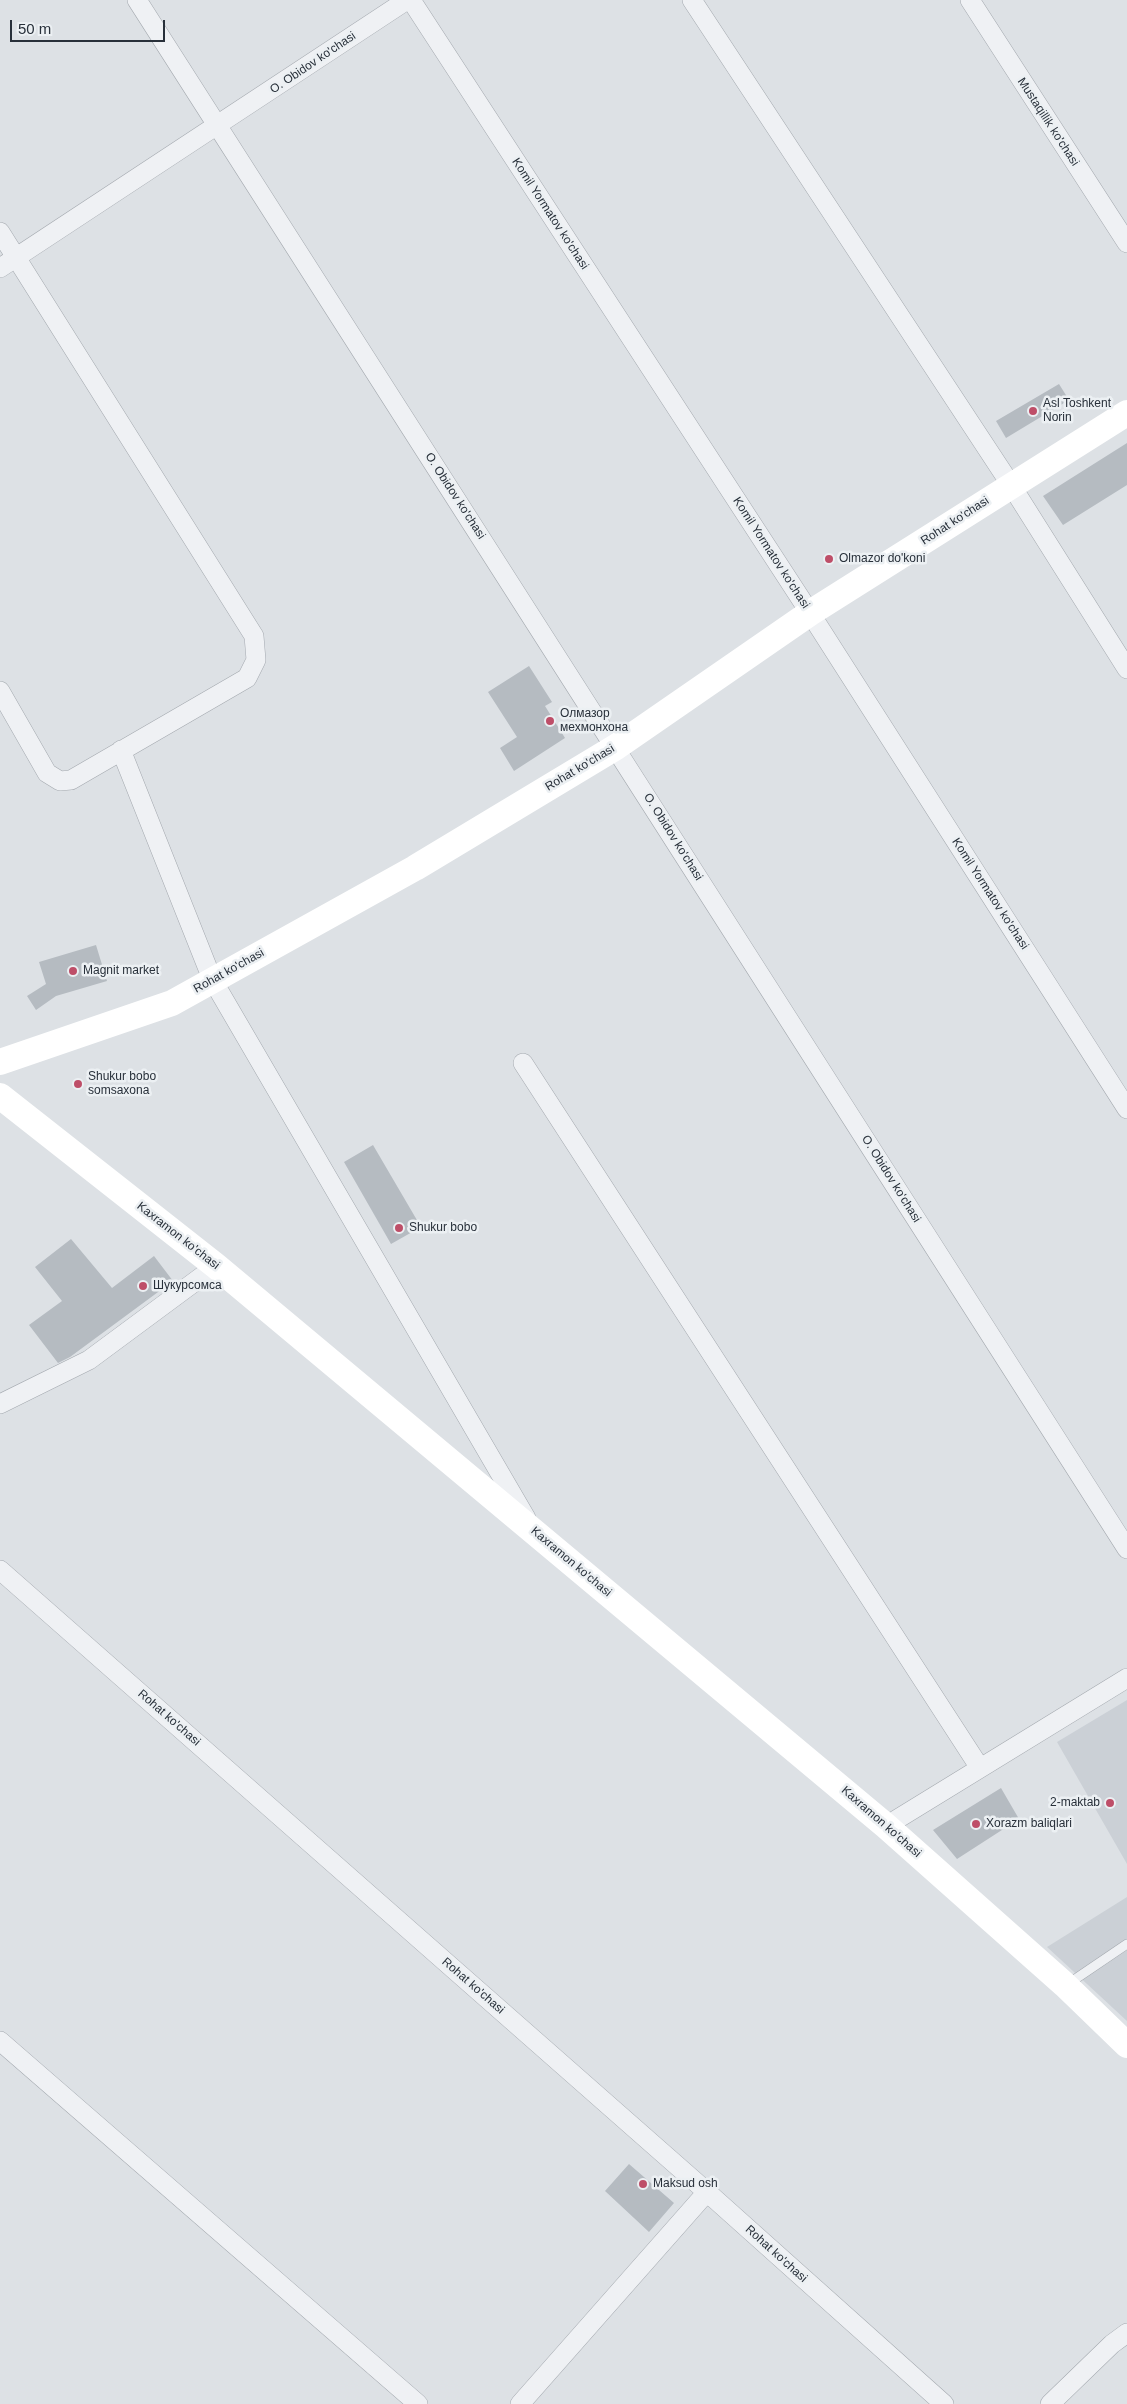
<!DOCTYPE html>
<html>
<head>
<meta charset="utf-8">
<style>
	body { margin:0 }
	#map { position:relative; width:1127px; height:2404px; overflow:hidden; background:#dde1e5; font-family:Arial,sans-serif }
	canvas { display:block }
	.scale { position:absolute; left:10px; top:20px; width:155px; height:22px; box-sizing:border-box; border:2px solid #28303a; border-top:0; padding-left:6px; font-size:15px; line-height:18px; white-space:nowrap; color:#28303a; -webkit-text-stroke:4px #ecf0f3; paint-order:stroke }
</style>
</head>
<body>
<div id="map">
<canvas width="1127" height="2404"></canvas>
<div class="scale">50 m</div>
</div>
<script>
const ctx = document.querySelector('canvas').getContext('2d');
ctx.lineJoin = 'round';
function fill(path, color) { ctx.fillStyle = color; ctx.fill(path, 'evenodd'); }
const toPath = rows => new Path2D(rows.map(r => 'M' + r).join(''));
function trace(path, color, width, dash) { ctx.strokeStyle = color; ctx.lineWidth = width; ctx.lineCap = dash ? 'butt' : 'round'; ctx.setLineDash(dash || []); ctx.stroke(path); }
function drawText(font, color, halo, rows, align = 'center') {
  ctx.font = font + ' Arial,sans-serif'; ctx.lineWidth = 5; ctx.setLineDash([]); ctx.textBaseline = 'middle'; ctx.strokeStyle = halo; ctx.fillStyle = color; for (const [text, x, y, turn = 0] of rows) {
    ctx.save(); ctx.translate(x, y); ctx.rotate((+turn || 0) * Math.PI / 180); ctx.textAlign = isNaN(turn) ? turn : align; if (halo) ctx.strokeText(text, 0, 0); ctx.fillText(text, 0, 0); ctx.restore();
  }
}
const built = toPath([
	[1127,1700,1127,1864,1057,1742],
	[1127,1897,1127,2021,1047,1947]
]);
const building = toPath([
	[1059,384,1069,400,1006,438,996,421],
	[1127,443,1127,485,1063,525,1043,496],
	[529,666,552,702,545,706,565,738,514,771,500,748,517,737,488,692],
	[96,945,107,981,56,996,36,1010,27,996,46,984,39,962],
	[373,1145,421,1227,391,1244,344,1162],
	[71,1239,112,1288,154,1256,173,1281,70,1357,58,1363,29,1325,62,1301,35,1267],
	[1001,1788,1019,1819,957,1859,933,1830],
	[629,2164,674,2203,649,2232,605,2191]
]);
const lane = toPath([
	[1068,1984,1127,1944]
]);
const street = toPath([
	[137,0,1127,1549],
	[411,0,810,613,1127,1109],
	[692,0,1011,485,1127,669],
	[970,0,1127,243],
	[0,232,254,636,256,660,247,678,71,780,60,781,47,773,0,691],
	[0,268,407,0],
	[121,750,212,979,526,1518],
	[523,1063,980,1768],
	[0,1404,89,1360,216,1266],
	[0,1570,707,2192,944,2404],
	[886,1826,1127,1678],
	[0,2041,418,2404],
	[520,2404,707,2192],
	[1050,2404,1112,2344,1127,2333]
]);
const secondary = toPath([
	[0,1062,172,1003,415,868,616,747,810,613,1127,413],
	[0,1096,216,1266,886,1826,1065,1985,1127,2045]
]);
const markers = [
	[1033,411,5,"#be4e68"],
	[829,559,5,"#be4e68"],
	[550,721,5,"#be4e68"],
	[73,971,5,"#be4e68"],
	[78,1084,5,"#be4e68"],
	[399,1228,5,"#be4e68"],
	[143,1286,5,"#be4e68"],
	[1110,1803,5,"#be4e68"],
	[976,1824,5,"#be4e68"],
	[643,2184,5,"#be4e68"]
];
const streetNames = [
	["O. Obidov ko'chasi",313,63,-34],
	["Mustaqillik ko'chasi",1048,122,57],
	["Komil Yormatov ko'chasi",550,214,57],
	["O. Obidov ko'chasi",455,496,57],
	["Rohat ko'chasi",955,521,-33],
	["Komil Yormatov ko'chasi",771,553,57],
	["Rohat ko'chasi",580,768,-31],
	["O. Obidov ko'chasi",673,837,58],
	["Komil Yormatov ko'chasi",990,894,57],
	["Rohat ko'chasi",229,971,-29],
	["O. Obidov ko'chasi",891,1179,58],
	["Kaxramon ko'chasi",178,1236,38],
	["Kaxramon ko'chasi",571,1562,40],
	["Rohat ko'chasi",169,1718,41],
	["Kaxramon ko'chasi",881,1822,41],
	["Rohat ko'chasi",473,1986,41],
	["Rohat ko'chasi",776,2254,42]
];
const poiNames = [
	["Asl Toshkent",1043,404],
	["Norin",1043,418],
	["Olmazor do'koni",839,559],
	["Олмазор",560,714],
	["мехмонхона",560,728],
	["Magnit market",83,971],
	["Shukur bobo",88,1077],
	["somsaxona",88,1091],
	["Shukur bobo",409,1228],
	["Шукурсомса",153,1286],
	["2-maktab",1100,1803,"right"],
	["Xorazm baliqlari",986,1824],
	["Maksud osh",653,2184]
];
fill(built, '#cbd0d6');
fill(building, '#b5bbc1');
trace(lane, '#a3a8ae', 10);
trace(street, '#a3a8ae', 20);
trace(lane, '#eff1f4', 9);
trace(street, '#eff1f4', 19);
trace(secondary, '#fff', 26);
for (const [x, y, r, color] of markers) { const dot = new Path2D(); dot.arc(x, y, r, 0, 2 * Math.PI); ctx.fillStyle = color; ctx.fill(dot); trace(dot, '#ecf0f3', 2); }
drawText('12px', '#28303a', '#ecf0f3', streetNames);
drawText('12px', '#28303a', '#ecf0f3', poiNames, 'left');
</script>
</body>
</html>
